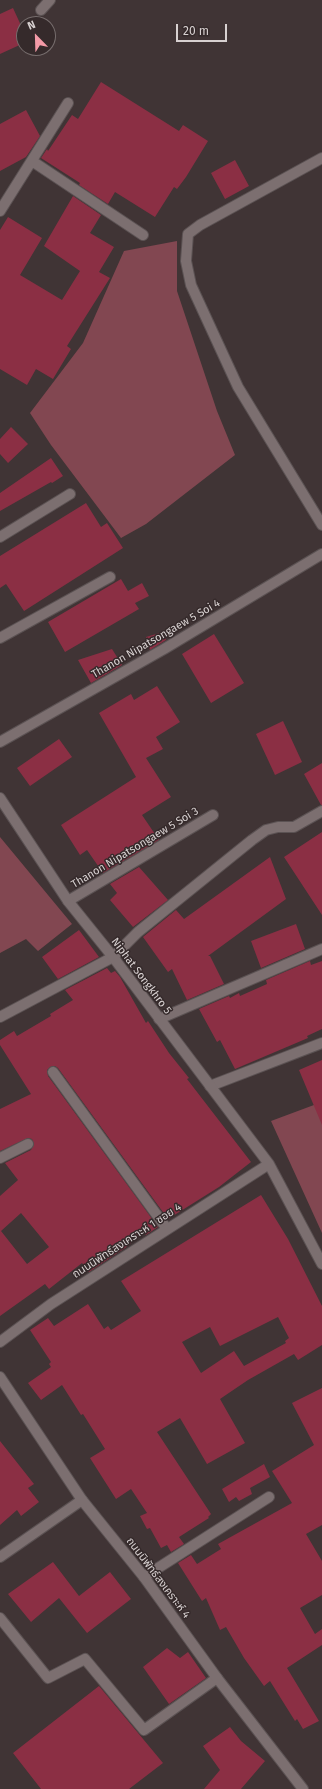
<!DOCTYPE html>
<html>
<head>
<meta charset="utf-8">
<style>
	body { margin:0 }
	#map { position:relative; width:322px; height:1789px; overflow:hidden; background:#403435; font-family:"Fira Sans",sans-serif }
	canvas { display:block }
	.north { position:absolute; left:16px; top:16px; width:40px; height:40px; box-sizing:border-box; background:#352a2b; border:1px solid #766d6d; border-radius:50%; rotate:337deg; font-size:11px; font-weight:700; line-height:16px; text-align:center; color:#d8d1d1 }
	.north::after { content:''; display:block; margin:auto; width:14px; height:18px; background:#f39aa7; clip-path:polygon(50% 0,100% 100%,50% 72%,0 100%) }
	.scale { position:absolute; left:176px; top:24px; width:51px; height:18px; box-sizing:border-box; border:2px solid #d8d1d1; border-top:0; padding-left:5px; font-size:12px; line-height:14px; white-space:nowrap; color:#d8d1d1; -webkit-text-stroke:3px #352a2b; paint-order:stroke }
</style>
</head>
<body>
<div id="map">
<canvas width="322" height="1789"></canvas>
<div class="north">N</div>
<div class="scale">20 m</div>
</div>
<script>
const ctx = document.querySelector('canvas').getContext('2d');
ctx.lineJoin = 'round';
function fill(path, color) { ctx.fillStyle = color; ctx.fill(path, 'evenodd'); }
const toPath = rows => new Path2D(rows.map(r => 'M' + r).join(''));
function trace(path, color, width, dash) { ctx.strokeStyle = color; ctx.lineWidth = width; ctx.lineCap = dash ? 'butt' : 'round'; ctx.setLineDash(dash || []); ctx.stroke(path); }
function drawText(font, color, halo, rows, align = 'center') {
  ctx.font = font + ' "Fira Sans","Noto Sans Thai",sans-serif'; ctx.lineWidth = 3; ctx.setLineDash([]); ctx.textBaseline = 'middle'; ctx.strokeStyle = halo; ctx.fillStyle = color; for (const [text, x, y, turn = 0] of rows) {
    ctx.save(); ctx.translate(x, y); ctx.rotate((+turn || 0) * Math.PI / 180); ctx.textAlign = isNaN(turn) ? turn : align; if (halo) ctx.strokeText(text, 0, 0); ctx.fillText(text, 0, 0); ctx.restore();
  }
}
const green = toPath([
	[177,241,177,291,217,411,235,455,146,524,121,538,51,445,30,413,83,343,124,251],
	[0,837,72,924,38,951,26,939,0,953],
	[322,1102,322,1233,271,1121]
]);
const building = toPath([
	[13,8,24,32,24,43,0,54,0,14],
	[101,82,179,131,183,125,208,141,186,177,177,189,174,187,155,217,115,192,108,204,79,185,80,183,41,158,47,149,48,151,72,115,78,119],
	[26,110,40,136,26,157,0,171,0,124],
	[235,160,249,186,225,199,211,173],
	[73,196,101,215,90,233,114,247,99,272,110,278,67,346,71,349,53,379,36,369,27,385,0,369,0,230,8,217,42,238,20,275,62,300,80,271,44,246],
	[11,427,28,444,8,463,0,454,0,439],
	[51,458,63,476,52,483,51,482,0,511,0,493],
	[86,503,101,527,107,523,123,548,24,611,6,584,0,588,0,556],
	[121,579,128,591,142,583,149,596,135,603,139,609,65,652,48,622],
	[163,632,166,640,150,650,146,637],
	[214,634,244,683,211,703,182,654],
	[112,649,122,665,91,683,78,660],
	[157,686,180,722,156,737,163,749,146,758,171,797,142,815,159,840,103,873,87,850,80,855,61,825,136,777,99,713,131,694,134,700],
	[283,721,302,762,275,775,256,734],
	[59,739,72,757,30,786,17,768],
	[322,763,322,805,321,805,304,774],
	[322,832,322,915,284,857],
	[270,857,286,899,208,956,210,956,224,984,187,1000,172,969,168,972,143,937,176,910,184,919],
	[139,867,168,900,133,927,110,900,117,893,110,884],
	[296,924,305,949,261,968,251,941],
	[79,930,99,957,58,979,42,957],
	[310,961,311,965,322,961,322,1029,307,1036,308,1038,235,1069,220,1040,217,1042,199,1009,229,996,230,998,239,993,240,996,267,984,266,980],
	[107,968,111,973,115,971,120,977,146,1023,148,1021,169,1053,189,1078,187,1079,251,1162,219,1187,168,1219,58,1068,55,1066,50,1067,47,1070,48,1076,158,1227,146,1235,144,1232,125,1248,89,1272,82,1263,49,1289,45,1284,0,1316,0,1196,18,1180,5,1163,31,1150,34,1144,32,1139,28,1138,0,1151,0,1109,31,1094,0,1045,0,1040,14,1031,17,1036,51,1016,50,1014,73,1000,65,990],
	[21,1213,49,1247,27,1264,1,1231],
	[322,1060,322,1125,299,1070],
	[261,1195,288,1239,322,1306,322,1345,298,1360,294,1354,248,1380,220,1399,245,1443,207,1464,180,1418,157,1432,211,1514,208,1517,209,1518,179,1537,184,1544,171,1552,167,1545,161,1548,150,1528,147,1529,140,1516,147,1513,131,1489,116,1499,90,1458,105,1449,83,1414,81,1415,62,1385,41,1400,28,1383,51,1367,49,1364,51,1362,30,1330,48,1318,54,1326,88,1304,104,1329,108,1326,111,1330,141,1311,121,1281],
	[278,1317,289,1338,285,1341,286,1343,244,1366,234,1351,201,1373,182,1342,210,1327,220,1346],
	[322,1388,322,1525,306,1534,322,1561,322,1595,300,1608,315,1634,322,1629,322,1645,287,1668,319,1721,303,1729,297,1719,295,1721,270,1681,264,1686,244,1658,226,1627,220,1630,206,1598,202,1601,178,1563,191,1555,197,1564,221,1549,218,1544,292,1503,272,1471,314,1445,292,1403],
	[0,1441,34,1484,28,1488,39,1502,21,1516,17,1510,0,1525],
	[264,1464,270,1477,250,1488,252,1494,239,1501,236,1497,229,1502,222,1489],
	[53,1562,79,1596,110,1572,131,1599,87,1633,59,1598,31,1622,8,1594],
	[167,1648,180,1658,188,1652,206,1678,169,1704,143,1667],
	[99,1686,163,1763,129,1789,41,1789,13,1753],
	[230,1727,241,1741,265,1761,241,1789,204,1789,220,1770,203,1746]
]);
const street = toPath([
	[41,10,50,0],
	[322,158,200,225,188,234,186,261,191,285,238,387,322,525],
	[32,161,143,235],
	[0,211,68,103],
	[0,537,70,494],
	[0,638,110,577],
	[0,742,164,649,322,554],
	[68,901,213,815],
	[0,1017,113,957,138,932,252,840,266,830,278,827,294,827,322,811],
	[159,1019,322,949],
	[53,1072,167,1229],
	[210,1086,322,1043],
	[0,1158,28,1144],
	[0,1557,82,1500],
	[144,1577,269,1497],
	[0,1618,48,1678,85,1659,144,1730,217,1678]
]);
const secondary = toPath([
	[0,798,68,901,113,957,269,1164,322,1264],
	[0,1342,51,1304,269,1164],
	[0,1377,82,1500,144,1577,217,1678,303,1789]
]);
const streetNames = [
	["Thanon Nipatsongaew 5 Soi 4",156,639,-30],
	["Thanon Nipatsongaew 5 Soi 3",135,848,-31],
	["Niphat Songkhro 5",141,976,53],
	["ถนนนิพัทธ์สงเคราะห์ 1 ซอย 4",127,1241,-33],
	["ถนนนิพัทธ์สงเคราะห์ 4",158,1578,53]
];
fill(green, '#824751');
fill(building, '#8b2f44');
trace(street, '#5b5253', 12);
trace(secondary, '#5b5253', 12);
trace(street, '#7c6f70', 10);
trace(secondary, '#7c6f70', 10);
drawText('11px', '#d8d1d1', '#352a2b', streetNames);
</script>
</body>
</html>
